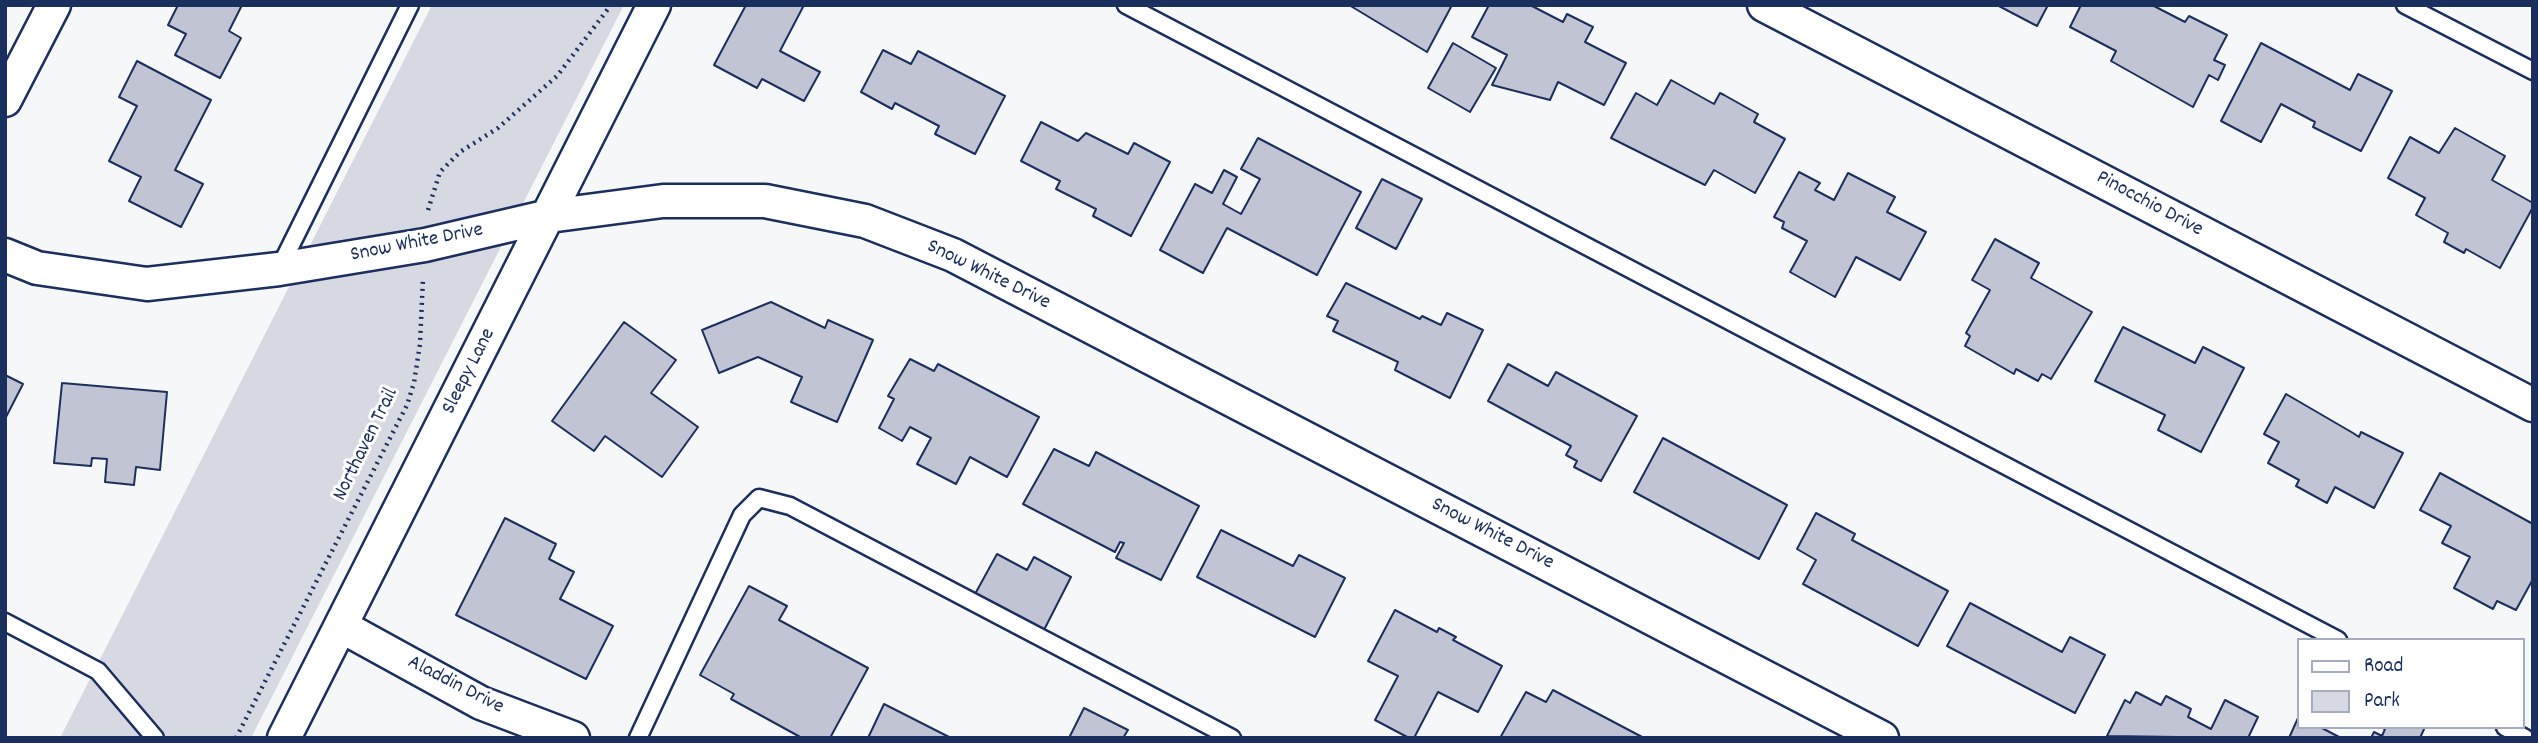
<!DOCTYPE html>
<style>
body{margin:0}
#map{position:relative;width:2538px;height:743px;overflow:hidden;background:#f6f7f9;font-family:Dekko,sans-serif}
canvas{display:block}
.frame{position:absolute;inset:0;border:7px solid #1b2f5e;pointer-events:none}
.legend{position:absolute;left:2297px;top:638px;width:228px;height:91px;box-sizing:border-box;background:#fff;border:2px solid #a4acbf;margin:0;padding:9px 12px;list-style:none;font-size:21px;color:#1b2f5e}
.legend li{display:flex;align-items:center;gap:14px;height:35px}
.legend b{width:35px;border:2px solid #a4acbf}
</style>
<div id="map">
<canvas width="2538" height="743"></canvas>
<div class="frame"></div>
<ul class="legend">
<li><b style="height:9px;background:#fff"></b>Road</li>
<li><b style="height:19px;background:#d6d9e2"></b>Park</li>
</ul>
</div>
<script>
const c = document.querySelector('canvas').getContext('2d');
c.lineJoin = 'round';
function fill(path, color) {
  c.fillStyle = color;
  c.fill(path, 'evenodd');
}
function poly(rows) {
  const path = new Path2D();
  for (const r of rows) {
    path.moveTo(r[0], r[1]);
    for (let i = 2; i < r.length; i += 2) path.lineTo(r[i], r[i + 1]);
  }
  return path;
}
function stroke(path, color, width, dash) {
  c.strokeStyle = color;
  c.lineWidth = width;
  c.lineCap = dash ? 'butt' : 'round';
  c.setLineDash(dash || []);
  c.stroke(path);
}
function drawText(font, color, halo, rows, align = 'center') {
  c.font = font + ' Dekko,sans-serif';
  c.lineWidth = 6;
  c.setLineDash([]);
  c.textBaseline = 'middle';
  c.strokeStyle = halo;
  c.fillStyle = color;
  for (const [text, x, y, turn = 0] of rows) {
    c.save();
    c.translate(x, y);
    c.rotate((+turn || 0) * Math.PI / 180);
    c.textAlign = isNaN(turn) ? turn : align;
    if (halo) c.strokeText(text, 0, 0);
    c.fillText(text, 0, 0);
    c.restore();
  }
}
const green = poly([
 [432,5,624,5,251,738,60,738]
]);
const building = poly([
 [178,5,242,5,229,31,241,38,220,78,175,55,186,34,168,25,178,5],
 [746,5,804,5,780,51,820,72,804,101,762,79,757,88,714,65,746,5],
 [1349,5,1452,5,1427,52,1349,5],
 [1489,5,1530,5,1563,22,1567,14,1593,27,1585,42,1626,63,1604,105,1558,82,1550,100,1492,85,1507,55,1472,37,1489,5],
 [1997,5,2048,5,2037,26,1997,5],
 [2081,5,2152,5,2185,22,2189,16,2227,35,2214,60,2225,65,2218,80,2209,75,2193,107,2111,61,2116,51,2070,27,2081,5],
 [1453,43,1496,68,1470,112,1428,88,1453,43],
 [2261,43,2350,90,2358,74,2392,91,2361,151,2313,127,2315,122,2281,104,2261,142,2221,121,2261,43],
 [883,50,911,64,918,51,1005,96,975,154,935,134,939,126,895,103,892,109,861,92,883,50],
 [137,61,211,100,175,170,203,184,181,227,129,201,141,177,109,161,137,106,119,97,137,61],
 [1671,80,1714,104,1720,93,1724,95,1758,114,1754,122,1785,139,1755,193,1714,170,1705,185,1611,138,1636,93,1657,105,1671,80],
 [1041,122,1078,141,1086,133,1128,154,1134,143,1170,162,1131,236,1093,216,1096,209,1056,189,1060,181,1021,161,1041,122],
 [2455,128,2505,156,2492,180,2533,203,2533,207,2500,268,2466,249,2464,253,2444,242,2448,233,2416,215,2425,198,2388,178,2410,137,2439,153,2455,128],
 [1258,138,1361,192,1317,275,1227,228,1203,273,1160,250,1195,184,1212,193,1224,170,1237,177,1223,204,1241,214,1260,179,1241,169,1258,138],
 [1799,172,1820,183,1815,190,1834,200,1848,173,1895,197,1887,212,1926,232,1900,280,1856,257,1835,297,1790,272,1807,241,1782,228,1784,222,1774,217,1799,172],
 [1382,179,1422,199,1396,249,1356,228,1382,179],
 [1995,239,2039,263,2031,278,2092,312,2051,379,2042,374,2038,381,2016,369,2014,374,1965,346,1970,336,1966,333,1990,290,1972,280,1995,239],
 [1346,283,1420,319,1422,316,1441,325,1447,313,1483,330,1450,398,1395,370,1398,362,1333,331,1338,321,1327,316,1346,283],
 [771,302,825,328,828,320,873,340,837,422,791,402,802,377,758,357,719,373,702,330,771,302],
 [624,322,676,360,651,393,698,427,662,477,605,436,594,451,552,421,624,322],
 [2123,327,2195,363,2203,347,2244,368,2201,452,2158,430,2165,415,2095,381,2123,327],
 [910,359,934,371,938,364,1039,417,1007,477,970,457,956,484,917,464,931,438,910,427,902,441,879,428,894,399,888,396,910,359],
 [1508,364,1548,386,1556,372,1637,416,1601,481,1574,467,1577,461,1566,455,1571,446,1488,401,1508,364],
 [5,375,23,384,5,419,5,375],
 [62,383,167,392,160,470,136,467,134,485,105,482,107,459,92,458,91,466,54,463,62,383],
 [2286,394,2353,433,2359,437,2361,432,2403,453,2374,508,2335,487,2327,503,2296,486,2299,480,2268,463,2279,442,2264,434,2286,394],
 [1663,438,1787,505,1759,559,1634,492,1663,438],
 [1054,449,1089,466,1096,452,1199,506,1161,580,1116,558,1124,543,1120,542,1115,552,1023,504,1054,449],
 [2440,473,2533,524,2533,579,2516,610,2497,601,2493,609,2454,588,2470,557,2442,543,2451,526,2420,510,2440,473],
 [1816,513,1855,534,1852,540,1948,591,1918,646,1803,584,1816,560,1797,549,1816,513],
 [505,518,556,544,549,559,574,572,560,599,613,626,586,679,456,615,505,518],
 [1221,530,1293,566,1299,555,1345,578,1315,637,1197,577,1221,530],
 [997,554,1027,570,1034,557,1071,577,1044,630,975,594,997,554],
 [749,586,787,606,779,620,868,668,830,738,802,738,731,699,734,694,700,675,749,586],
 [1970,603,2062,652,2070,637,2105,655,2075,713,1947,646,1970,603],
 [1395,610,1437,632,1439,628,1456,637,1453,640,1502,666,1478,712,1438,692,1414,738,1409,738,1375,720,1398,676,1368,661,1395,610],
 [1553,690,1644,738,1500,738,1526,692,1546,702,1553,690],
 [2136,692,2161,705,2166,696,2191,709,2188,717,2211,729,2225,700,2258,717,2248,738,2107,736,2125,700,2130,703,2136,692],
 [884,704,951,738,868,738,884,704],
 [1084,708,1128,730,1123,738,1069,738,1084,708],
 [2298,718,2298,727,2320,727,2341,738,2289,738,2298,718],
 [2381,727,2425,727,2420,738,2371,738,2374,732,2382,736,2385,729,2381,727]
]);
const path = poly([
 [428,210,440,172,460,152,498,128,557,76,611,5],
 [236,738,407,405,414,383,420,344,423,278]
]);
const service = poly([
 [1126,5,2338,640],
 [2405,5,2533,71],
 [279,269,410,5],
 [5,622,98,671,155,738],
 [2505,727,2525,738],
 [638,738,742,515,759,498,790,506,1232,738]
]);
const minor = poly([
 [1764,5,2533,405],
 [5,100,54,5],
 [5,255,37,268,147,284,279,269,425,245,549,216,663,201,765,201,865,221,953,255,1882,738],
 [341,626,481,703,573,738],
 [284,738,654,5]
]);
const streetNames = [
 ["Pinocchio Drive",2149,205,28],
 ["Snow White Drive",417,244,-11],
 ["Snow White Drive",988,276,26],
 ["Sleepy Lane",470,372,-63],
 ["Northaven Trail",367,445,-64],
 ["Snow White Drive",1492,535,27],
 ["Aladdin Drive",455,686,27]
];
fill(green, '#d6d9e2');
fill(building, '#c0c4d3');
stroke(building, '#1b2f5e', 2);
stroke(service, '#1b2f5e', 21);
stroke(minor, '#1b2f5e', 37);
stroke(path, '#1b2f5e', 4.5, [2, 5]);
stroke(service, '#fff', 16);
stroke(minor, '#fff', 32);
drawText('21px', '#1b2f5e', '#fff', streetNames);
</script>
